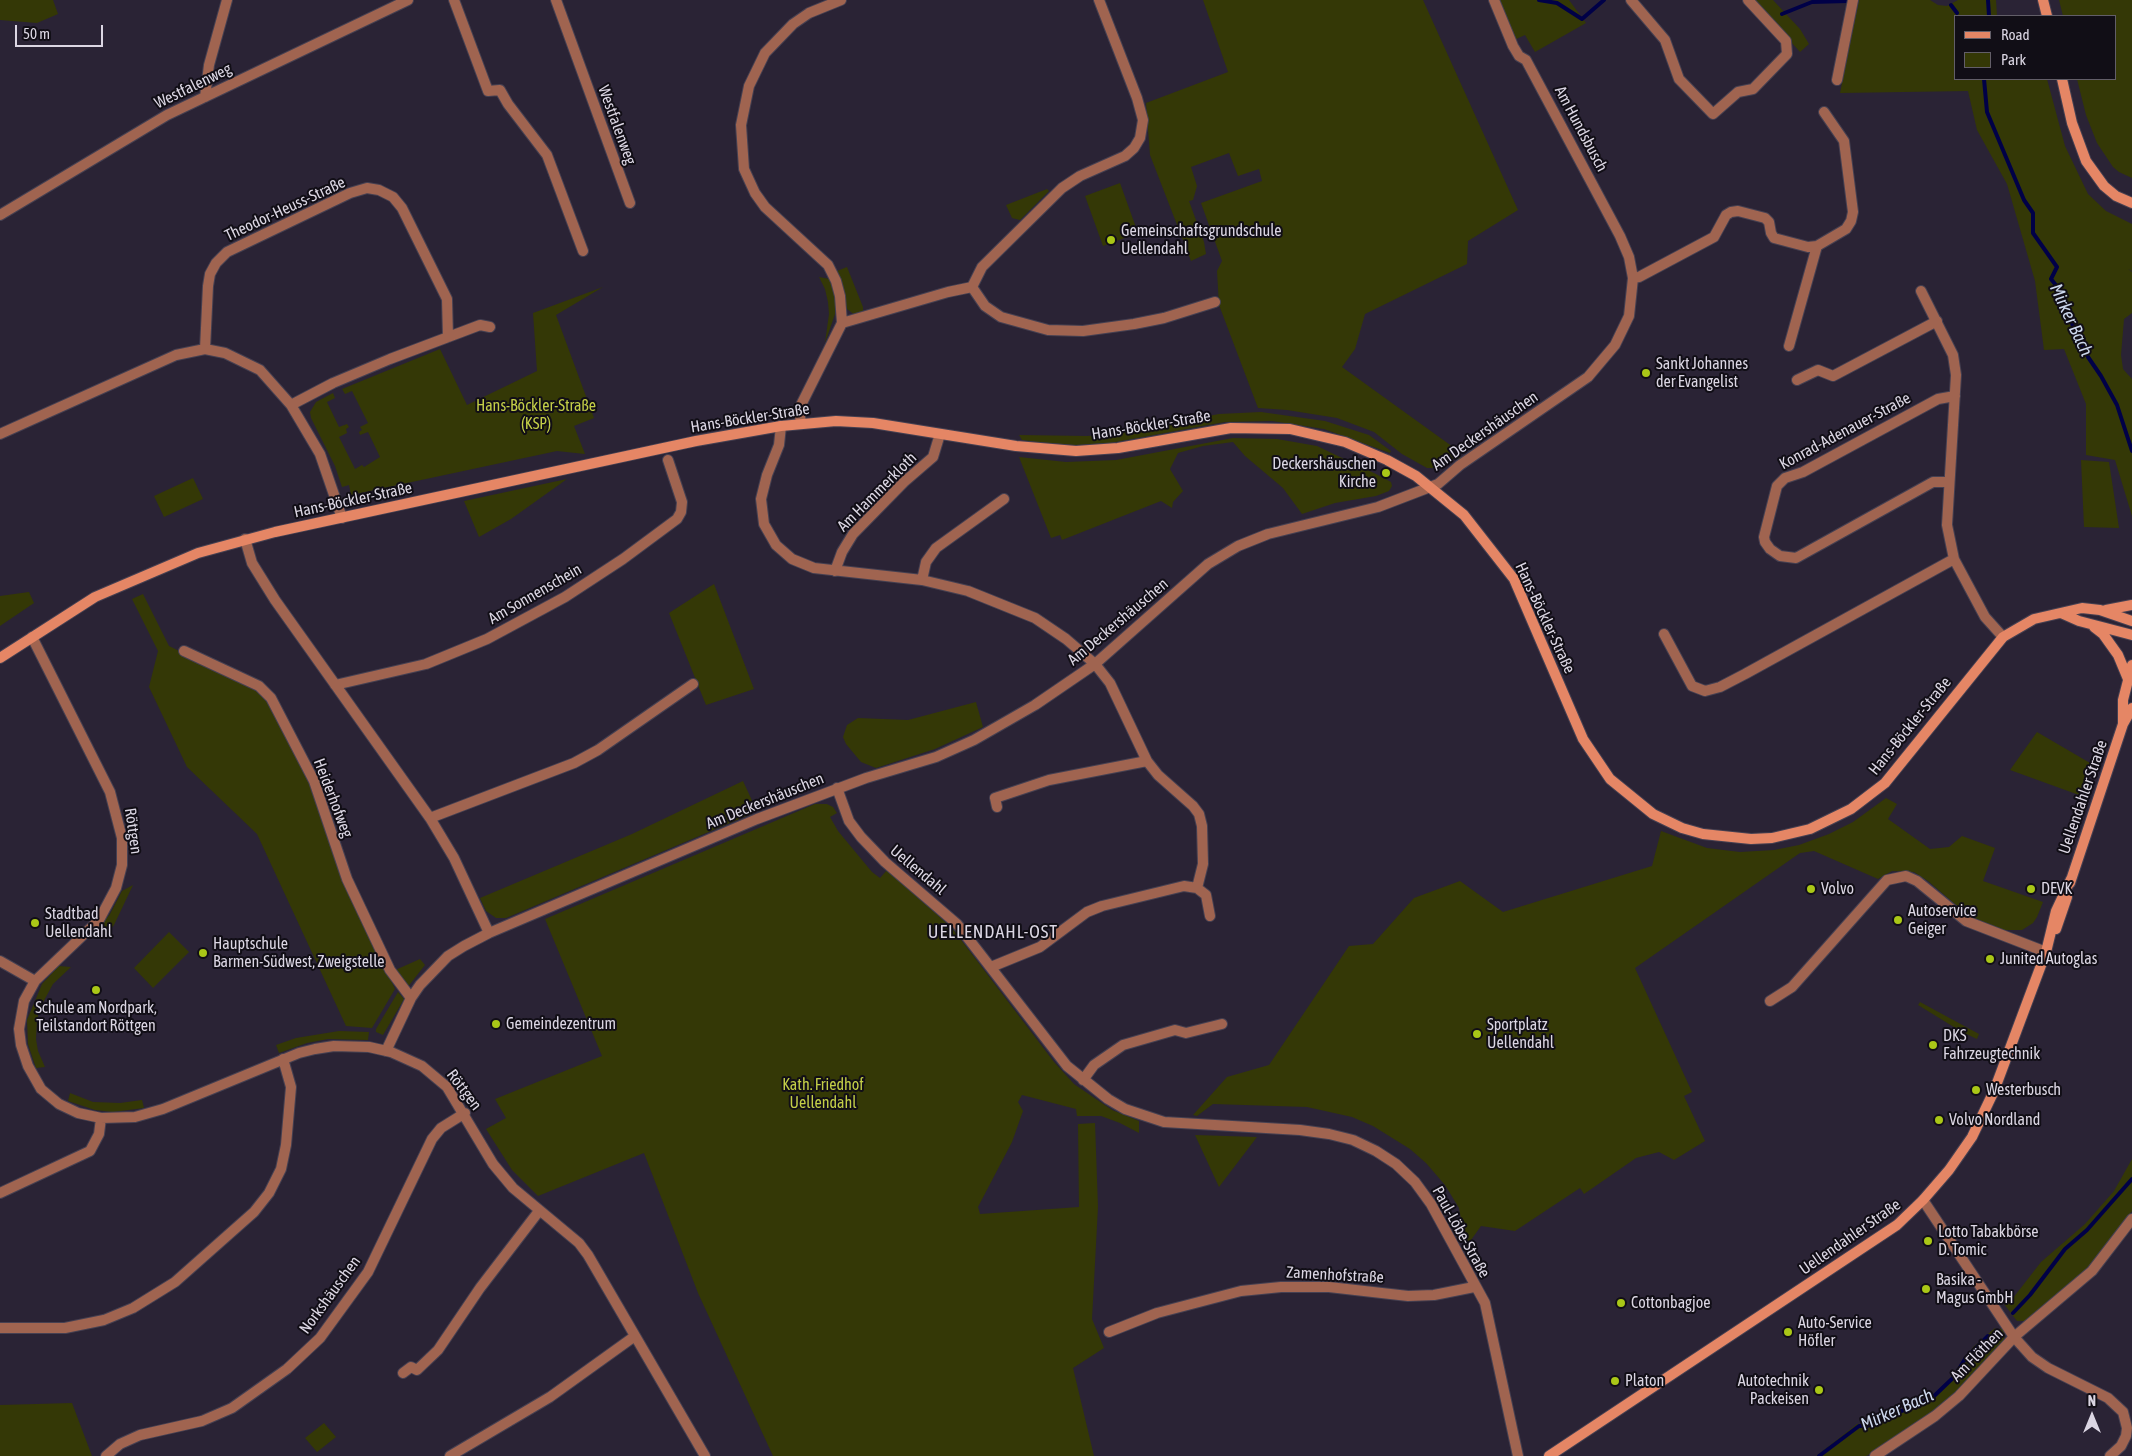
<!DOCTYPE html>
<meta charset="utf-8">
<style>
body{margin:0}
#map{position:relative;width:2132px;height:1456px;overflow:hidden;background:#2a2335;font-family:"Asap Condensed",sans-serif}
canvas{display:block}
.legend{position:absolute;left:1954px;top:15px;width:162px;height:65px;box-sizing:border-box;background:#110e16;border:1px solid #625e68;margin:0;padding:6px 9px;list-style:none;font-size:15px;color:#dbd6e3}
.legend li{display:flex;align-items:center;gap:10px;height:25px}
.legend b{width:25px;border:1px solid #625e68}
.north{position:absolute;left:2067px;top:1391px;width:50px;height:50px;-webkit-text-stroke:4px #110e16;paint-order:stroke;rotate:0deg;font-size:14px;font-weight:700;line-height:20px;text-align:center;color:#dbd6e3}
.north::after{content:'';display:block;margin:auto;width:18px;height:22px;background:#dbd6e3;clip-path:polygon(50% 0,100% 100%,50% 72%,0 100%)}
.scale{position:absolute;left:15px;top:25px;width:88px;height:22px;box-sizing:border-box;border:2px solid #dbd6e3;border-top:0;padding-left:6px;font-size:15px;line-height:18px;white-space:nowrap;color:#dbd6e3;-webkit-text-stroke:4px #110e16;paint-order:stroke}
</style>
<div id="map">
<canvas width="2132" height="1456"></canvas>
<ul class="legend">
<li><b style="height:6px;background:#e58665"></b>Road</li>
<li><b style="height:14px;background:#343806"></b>Park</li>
</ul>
<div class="north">N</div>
<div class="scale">50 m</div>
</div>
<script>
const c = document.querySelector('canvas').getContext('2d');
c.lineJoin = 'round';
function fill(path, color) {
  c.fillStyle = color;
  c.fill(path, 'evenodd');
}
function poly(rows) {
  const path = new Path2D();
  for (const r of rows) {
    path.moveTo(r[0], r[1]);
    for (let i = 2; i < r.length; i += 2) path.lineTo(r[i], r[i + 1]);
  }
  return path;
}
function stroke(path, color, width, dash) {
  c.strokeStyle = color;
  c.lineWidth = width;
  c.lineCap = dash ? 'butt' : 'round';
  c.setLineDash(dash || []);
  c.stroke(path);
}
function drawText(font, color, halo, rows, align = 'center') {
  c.font = font + ' "Asap Condensed",sans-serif';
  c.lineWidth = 4;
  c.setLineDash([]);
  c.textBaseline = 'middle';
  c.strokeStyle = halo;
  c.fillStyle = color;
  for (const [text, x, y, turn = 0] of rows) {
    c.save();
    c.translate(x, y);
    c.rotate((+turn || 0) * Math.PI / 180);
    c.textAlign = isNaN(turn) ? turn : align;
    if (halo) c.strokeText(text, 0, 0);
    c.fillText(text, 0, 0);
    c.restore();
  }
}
const green = poly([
 [0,0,53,0,58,14,37,23,0,20],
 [1203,0,1423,0,1518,210,1468,241,1467,264,1365,314,1355,349,1342,367,1453,447,1461,458,1458,460,1456,457,1440,468,1427,468,1402,454,1374,432,1337,418,1287,410,1258,408,1219,305,1217,271,1222,261,1201,203,1262,181,1259,169,1238,176,1229,153,1191,167,1197,186,1193,200,1189,201,1204,242,1206,254,1191,261,1150,155,1146,103,1228,72],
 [1499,0,1569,0,1586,23,1535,52,1525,35,1514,40],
 [1753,0,1773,0,1800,29,1809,44,1800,52],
 [1859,0,1930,0,1938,5,1947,6,1958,0,1996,0,1997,16,1956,16,1956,79,2047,79,2065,146,2088,194,2106,211,2132,224,2132,271,2128,269,2132,272,2132,313,2124,319,2121,355,2123,369,2132,379,2132,516,2115,460,2086,455,2086,404,2064,349,2044,350,2035,281,2007,184,1977,130,1968,91,1840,93],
 [2059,0,2132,0,2132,178,2119,172,2113,167,2097,143,2086,115,2077,79,2116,79,2116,16,2063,16],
 [1120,183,1138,233,1103,246,1085,196],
 [1047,189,1049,191,1020,220,1012,218,1006,205],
 [847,267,863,307,863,312,856,316,847,309,837,271],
 [819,277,830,279,836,300,835,314,825,343,829,314,828,302,825,289],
 [603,287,556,315,594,418,574,426,585,454,557,451,351,495,349,485,342,487,335,466,311,418,310,412,316,402,333,393,335,398,327,402,339,427,347,424,349,427,346,429,347,433,339,437,355,469,362,465,364,467,380,457,368,432,360,435,359,432,362,430,360,427,368,423,352,391,345,394,342,389,440,349,467,405,537,371,533,313],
 [1261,412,1325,421,1369,435,1391,451,1390,453,1324,429,1272,421,1225,422,1110,443,1075,445,1038,442,1022,440,1019,435,1087,436,1114,434,1219,414],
 [1233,438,1277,439,1317,446,1376,474,1391,482,1392,486,1389,491,1376,496,1335,503,1302,514,1283,488,1245,456,1233,442,1203,446,1178,453,1170,469,1183,491,1173,502,1172,508,1161,501,1062,540,1060,535,1051,538,1019,457,1066,462,1116,460],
 [2081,460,2109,462,2119,528,2084,527],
 [193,478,203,499,164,517,154,496],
 [567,479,511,519,479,537,464,501],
 [714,584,754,689,706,705,669,613],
 [29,592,34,603,0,626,0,596],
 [143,594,169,646,264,692,307,773,343,875,395,989,372,1028,346,1026,257,834,187,767,149,687,158,651,132,599],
 [976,702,983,727,935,749,876,768,861,762,846,744,843,737,847,725,858,718,908,720],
 [2037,732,2090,763,2079,795,2010,770],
 [743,781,755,807,751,814,506,918,496,918,486,911,480,898,632,834],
 [1886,798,1897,804,1888,819,1930,849,1949,847,1962,836,1995,848,1983,881,2043,902,2037,917,2033,923,2022,930,2004,930,1969,916,1928,881,1914,872,1892,871,1878,879,1814,851,1800,853,1635,968,1692,1092,1684,1096,1705,1141,1674,1160,1659,1152,1636,1158,1584,1194,1580,1188,1515,1231,1481,1226,1466,1247,1459,1208,1445,1185,1426,1163,1410,1149,1373,1126,1352,1117,1307,1107,1213,1104,1197,1116,1193,1115,1227,1077,1269,1065,1349,946,1373,944,1414,898,1460,881,1503,912,1652,866,1661,831,1707,848,1740,852,1774,850,1799,845,1829,834,1853,822],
 [815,804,827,804,833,807,837,813,830,817,838,831,872,872,880,878,887,870,952,928,1054,1062,1074,1084,1112,1110,1139,1121,1139,1133,1120,1123,1101,1116,1077,1116,1076,1109,1022,1095,1018,1102,1023,1111,1012,1142,978,1207,980,1214,1079,1207,1078,1124,1095,1123,1098,1207,1092,1319,1104,1348,1073,1368,1094,1456,773,1456,698,1293,644,1153,538,1196,512,1170,486,1129,506,1118,495,1099,602,1056,545,919],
 [133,885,114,925,105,936,93,935,110,914,122,891],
 [169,932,189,952,153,988,134,968],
 [420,959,425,965,407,988,393,971],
 [59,966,71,967,53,984,41,1006,37,1019,36,1039,38,1051,45,1067,36,1068,28,1044,27,1020,42,984],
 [398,992,404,999,383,1035,376,1032,376,1029],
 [1920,1002,1979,1034,1977,1039,1962,1032,1918,1005],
 [339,1031,369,1032,368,1040,328,1039,307,1043,279,1053,276,1045,296,1038],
 [70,1093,93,1102,120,1103,142,1100,144,1108,113,1112,95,1110,68,1101],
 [1195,1135,1257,1137,1219,1187],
 [2132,1159,2132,1211,2114,1237,2088,1269,2025,1321,2017,1321,2004,1304,2013,1298,2041,1262,2085,1224,2114,1191],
 [2003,1327,2005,1336,2002,1343,1948,1401,1874,1452,1866,1456,1816,1456,1857,1424,1866,1424,1932,1397,1954,1374,1973,1347,1995,1328,1997,1331],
 [72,1403,92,1456,0,1456,0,1405],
 [324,1423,336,1437,317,1452,305,1438]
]);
const stream = poly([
 [1539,0,1557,3,1582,19,1604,0],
 [1988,0,1989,16],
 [1951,5,1957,13],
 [1782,14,1812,2,1847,1],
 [1984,79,1987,112,2024,200,2033,213,2033,233,2057,267,2051,279,2059,289,2073,326,2088,357,2101,376,2117,405,2132,451],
 [2013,1313,2030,1295,2065,1249,2087,1230,2132,1179],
 [1819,1456,1859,1426,1867,1426,1932,1398,1955,1376,1965,1359,1988,1336]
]);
const street = poly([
 [454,0,488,91,500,90,508,104,547,155,583,251],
 [556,0,630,203],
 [1631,0,1665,40,1679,79,1713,114,1738,92,1753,89,1787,54,1786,41,1748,0],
 [1837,80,1853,0],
 [205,97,209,65,227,0],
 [0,215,167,115,408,0],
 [1633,278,1639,277,1714,237,1726,215,1731,212,1738,211,1765,218,1769,222,1771,233,1774,238,1808,247,1817,246,1846,229,1851,221,1853,212,1844,141,1824,112],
 [972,287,985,306,1001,317,1048,330,1083,331,1134,324,1164,318,1215,302],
 [1921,291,1953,355,1956,375,1947,525,1954,559,1985,617,2003,637],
 [842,323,948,292,972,287,982,267,1062,188,1080,176,1125,156,1134,148,1140,138,1143,120,1137,98,1099,0],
 [1789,346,1817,246],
 [205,349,208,286,210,274,216,263,227,252,350,193,367,188,379,190,393,197,402,208,447,299,448,337],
 [1797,380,1818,370,1833,376,1937,321],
 [291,405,333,383,390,359,480,325,490,327],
 [801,423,799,409,842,323,840,296,836,281,828,265,765,207,755,193,744,169,741,125,749,86,765,53,793,24,809,13,841,0],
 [781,426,779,445,767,475,761,499,764,524,776,545,792,559,814,568,922,580,968,591,1035,618,1066,639,1095,664,1110,683,1147,761,1158,775,1193,806,1199,814,1202,826,1203,864,1197,888],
 [0,434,176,355,205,349,225,353,260,370,291,405,320,454,342,518],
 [1949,482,1933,482,1796,558,1780,556,1770,549,1765,542,1764,537,1777,486,1785,478,1803,472,1938,399,1955,396],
 [245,539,252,563,275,600,430,818,454,858,489,933],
 [835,571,842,552,853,534,904,482,933,457,940,434],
 [922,580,926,562,936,548,1004,499],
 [1664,634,1692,686,1705,691,1720,687,1745,674,1954,559],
 [32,637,110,792,122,838,122,865,116,888,99,920,35,981,24,1001,19,1029,21,1045,28,1066,41,1089,59,1104,78,1113,101,1118,135,1117,163,1109,299,1053,315,1049,334,1046,369,1047,391,1052,422,1066,447,1087,493,1164,513,1188,579,1243,588,1255,705,1456],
 [184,651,259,686,271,698,314,781,347,879,390,970,411,998],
 [335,685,426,664,487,639,565,597,623,559,677,519,681,512,682,502,668,460],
 [837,788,849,821,861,837,885,862,957,924,1067,1066,1108,1099,1125,1109,1164,1122,1300,1130,1329,1134,1353,1140,1376,1151,1396,1164,1415,1182,1431,1204,1485,1303,1518,1456],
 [997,807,995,798,1049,780,1147,761],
 [430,818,574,763,598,750,693,684],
 [0,961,35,981],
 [991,967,1040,947,1087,912,1102,906,1184,886,1197,888,1206,895,1210,916],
 [1770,1001,1792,987,1887,880,1906,876,1917,881,1966,921,2046,952],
 [386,1051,411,998,420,985,448,956,464,946,489,933,757,819,866,778,936,757,974,740,1035,705,1095,664,1208,564,1238,546,1268,534,1378,507,1438,484,1460,465,1588,377,1615,345,1629,316,1633,278,1629,257,1620,236,1526,60,1519,56,1513,46,1494,0],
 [1083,1080,1094,1065,1123,1045,1175,1030,1186,1033,1222,1024],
 [0,1193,90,1151,99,1134,101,1118],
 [1923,1200,2014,1337,2032,1357,2048,1368,2108,1398,2123,1412,2127,1428,2126,1436,2121,1446,2110,1456],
 [0,1328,65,1328,104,1320,133,1308,175,1282,254,1212,269,1193,281,1169,286,1145,291,1087,283,1059],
 [1109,1332,1157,1313,1241,1291,1281,1287,1329,1287,1408,1296,1434,1295,1474,1287],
 [403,1373,411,1367,417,1370,438,1350,480,1288,539,1211],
 [106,1456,120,1444,140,1435,202,1421,232,1408,287,1369,320,1338,368,1272,432,1139,441,1128,465,1113],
 [450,1456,550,1397,635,1336],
 [1875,1456,1935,1416,1959,1396,2014,1337,2092,1271,2132,1219]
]);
const secondary = poly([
 [2043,0,2047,16],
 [2062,79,2072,123,2086,161,2104,186,2116,196,2132,203],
 [2106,610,2132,605],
 [2061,613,2079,621,2132,635],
 [2094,627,2103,634,2118,655,2128,679],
 [0,658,95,597,198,553,275,532,696,441,781,426,836,421,873,423,1016,446,1076,451,1118,448,1231,428,1290,429,1345,442,1387,460,1416,476,1464,515,1514,579,1583,739,1610,779,1653,814,1682,828,1703,834,1751,839,1772,838,1810,829,1851,809,1885,783,2003,637,2034,619,2082,608,2100,610,2132,621],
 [2123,723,2123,700,2132,665],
 [2070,883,2123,724,2132,708],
 [2056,929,2067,897],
 [1549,1456,1897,1225,1923,1200,1949,1170,1972,1137,1994,1091,2046,952,2056,911,2071,879]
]);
const markers = [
 [1111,240,5,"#aac717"],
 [1646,373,5,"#aac717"],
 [1386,473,5,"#aac717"],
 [1811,889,5,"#aac717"],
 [2031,889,5,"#aac717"],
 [1898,920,5,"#aac717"],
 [35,923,5,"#aac717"],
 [203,953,5,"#aac717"],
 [1990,959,5,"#aac717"],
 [96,990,5,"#aac717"],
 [496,1024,5,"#aac717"],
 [1477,1034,5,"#aac717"],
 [1933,1045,5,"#aac717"],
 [1976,1090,5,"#aac717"],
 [1939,1120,5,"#aac717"],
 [1928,1241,5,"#aac717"],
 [1926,1289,5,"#aac717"],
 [1621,1303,5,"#aac717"],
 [1788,1332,5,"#aac717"],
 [1615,1381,5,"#aac717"],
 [1819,1390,5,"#aac717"]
];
const streetNames = [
 ["Westfalenweg",193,86,-26],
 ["Westfalenweg",617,125,70],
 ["Am Hundsbusch",1581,129,62],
 ["Theodor-Heuss-Straße",285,209,-25],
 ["Hans-Böckler-Straße",750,418,-9],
 ["Hans-Böckler-Straße",1151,425,-9],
 ["Am Deckershäuschen",1485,431,-35],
 ["Konrad-Adenauer-Straße",1845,431,-28],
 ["Am Hammerkloth",877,492,-45],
 ["Hans-Böckler-Straße",353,500,-12],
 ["Am Sonnenschein",535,594,-30],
 ["Hans-Böckler-Straße",1545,618,65],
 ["Am Deckershäuschen",1118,622,-40],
 ["Hans-Böckler-Straße",1910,726,-51],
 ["Uellendahler Straße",2083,797,-71],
 ["Heiderhofweg",333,798,69],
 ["Am Deckershäuschen",765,801,-22],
 ["Röttgen",133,831,82],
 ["Uellendahl",918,870,40],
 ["Röttgen",464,1090,53],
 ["Paul-Löbe-Straße",1461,1232,61],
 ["Uellendahler Straße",1850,1237,-35],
 ["Zamenhofstraße",1335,1275,3],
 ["Norkshäuschen",330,1295,-54],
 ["Am Flöthen",1977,1355,-46]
];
const poiNames = [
 ["Gemeinschaftsgrundschule",1121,231],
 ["Uellendahl",1121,249],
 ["Sankt Johannes",1656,364],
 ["der Evangelist",1656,382],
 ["Deckershäuschen",1376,464,"right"],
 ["Kirche",1376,482,"right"],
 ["Volvo",1821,889],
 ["DEVK",2041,889],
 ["Autoservice",1908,911],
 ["Geiger",1908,929],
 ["Stadtbad",45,914],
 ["Uellendahl",45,932],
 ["Hauptschule",213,944],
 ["Barmen-Südwest, Zweigstelle",213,962],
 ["Junited Autoglas",2000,959],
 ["Schule am Nordpark,",96,1008,"center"],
 ["Teilstandort Röttgen",96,1026,"center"],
 ["Gemeindezentrum",506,1024],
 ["Sportplatz",1487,1025],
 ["Uellendahl",1487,1043],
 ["DKS",1943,1036],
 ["Fahrzeugtechnik",1943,1054],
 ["Westerbusch",1986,1090],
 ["Volvo Nordland",1949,1120],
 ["Lotto Tabakbörse",1938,1232],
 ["D. Tomic",1938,1250],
 ["Basika -",1936,1280],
 ["Magus GmbH",1936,1298],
 ["Cottonbagjoe",1631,1303],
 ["Auto-Service",1798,1323],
 ["Höfler",1798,1341],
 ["Platon",1625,1381],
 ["Autotechnik",1809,1381,"right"],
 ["Packeisen",1809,1399,"right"]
];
const parkNames = [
 ["Hans-Böckler-Straße",536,406],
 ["(KSP)",536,424],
 ["Kath. Friedhof",823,1085],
 ["Uellendahl",823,1103]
];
const waterNames = [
 ["Mirker Bach",2071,320,65],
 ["Mirker Bach",1897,1410,-24]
];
const neighbourhoodNames = [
 ["UELLENDAHL-OST",993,932]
];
fill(green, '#343806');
stroke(stream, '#000047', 4);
stroke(street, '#464051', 12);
stroke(secondary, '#464051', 12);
stroke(street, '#a06450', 10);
stroke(secondary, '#e58665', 10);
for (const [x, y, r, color] of markers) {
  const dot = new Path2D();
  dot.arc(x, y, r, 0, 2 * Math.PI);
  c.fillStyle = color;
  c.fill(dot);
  stroke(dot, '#110e16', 2);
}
drawText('16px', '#dbd6e3', '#110e16', streetNames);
drawText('16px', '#dbd6e3', '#110e16', poiNames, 'left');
drawText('16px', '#c3ce47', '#110e16', parkNames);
drawText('italic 18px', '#cdd8ed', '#110e16', waterNames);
c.letterSpacing = '1px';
drawText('18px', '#dbd6e3', '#110e16', neighbourhoodNames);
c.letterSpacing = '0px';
</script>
